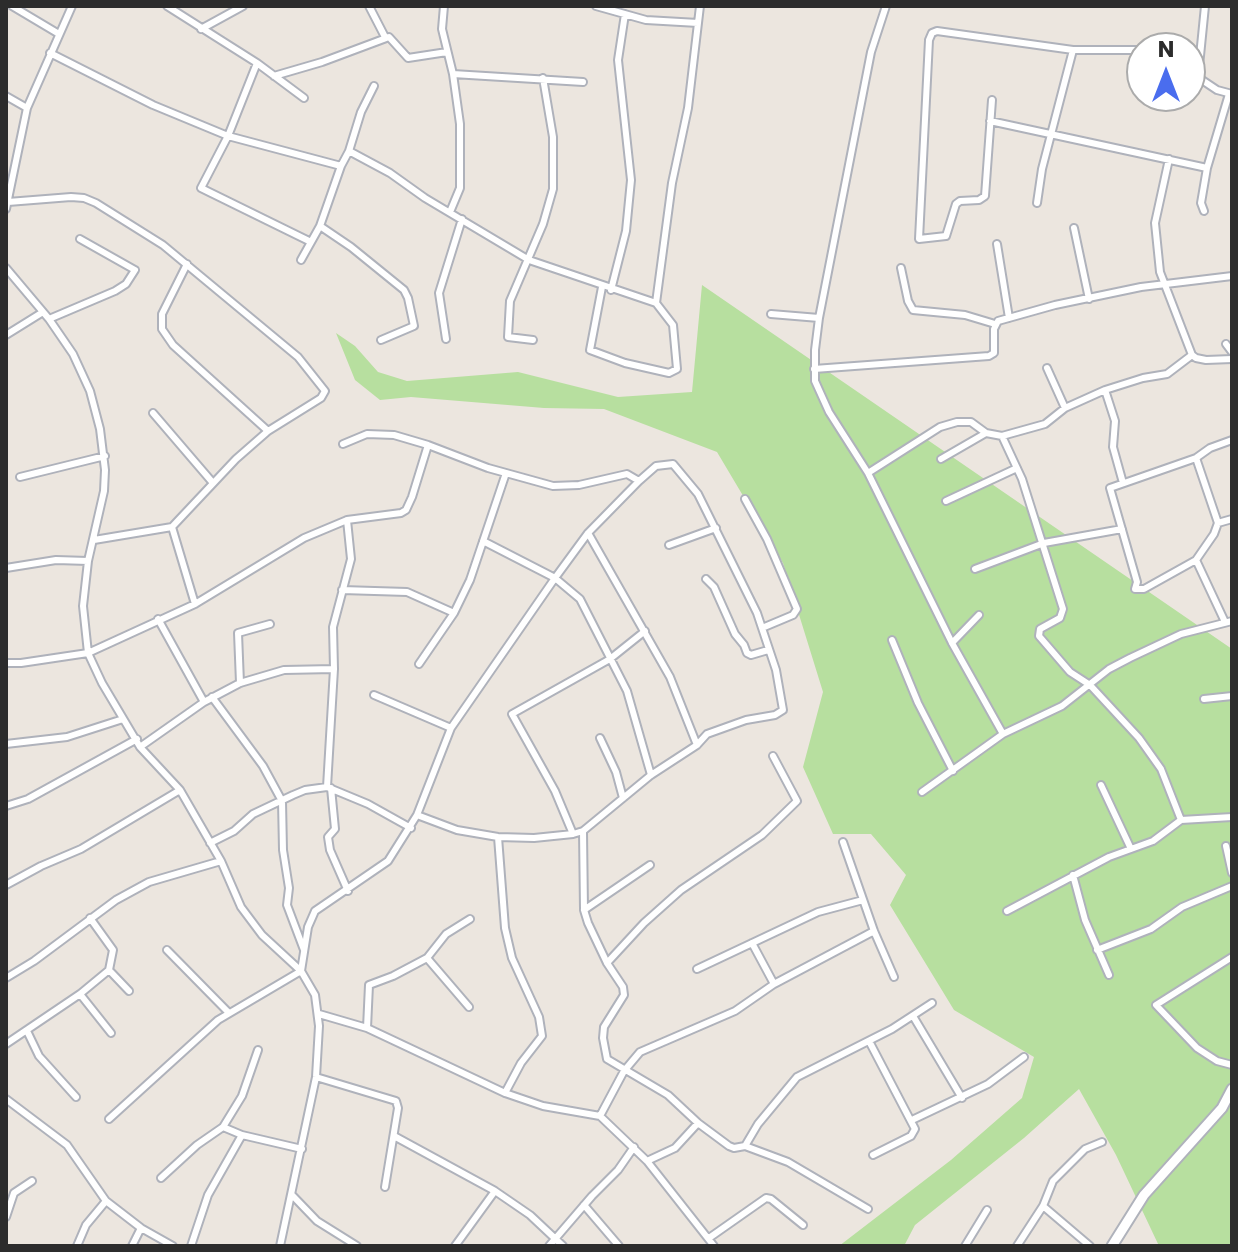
<!DOCTYPE html>
<style>
body{margin:0}
#map{position:relative;width:1238px;height:1252px;overflow:hidden;background:#ece6df;font-family:Poppins,sans-serif}
canvas{display:block}
.frame{position:absolute;inset:0;border:8px solid #2c2c2c;pointer-events:none}
.north{position:absolute;left:1126px;top:32px;width:80px;height:80px;box-sizing:border-box;background:#fff;border:2px solid #ababab;border-radius:50%;rotate:0deg;font-size:22px;font-weight:700;line-height:32px;text-align:center;color:#2c2c2c}
.north::after{content:'';display:block;margin:auto;width:28px;height:36px;background:#4a6dee;clip-path:polygon(50% 0,100% 100%,50% 72%,0 100%)}
</style>
<div id="map">
<canvas width="1238" height="1252"></canvas>
<div class="frame"></div>
<div class="north">N</div>
</div>
<script>
const c = document.querySelector('canvas').getContext('2d');
c.lineJoin = 'round';
function fill(path, color) {
  c.fillStyle = color;
  c.fill(path, 'evenodd');
}
function poly(rows) {
  const path = new Path2D();
  for (const r of rows) {
    path.moveTo(r[0], r[1]);
    for (let i = 2; i < r.length; i += 2) path.lineTo(r[i], r[i + 1]);
  }
  return path;
}
function stroke(path, color, width, dash) {
  c.strokeStyle = color;
  c.lineWidth = width;
  c.lineCap = dash ? 'butt' : 'round';
  c.setLineDash(dash || []);
  c.stroke(path);
}
const green = poly([
 [702,285,1232,649,1232,1246,1159,1246,1116,1155,1079,1089,1024,1138,915,1225,904,1246,839,1246,951,1160,1022,1098,1034,1057,954,1010,890,905,906,875,871,834,833,834,803,767,823,692,783,563,717,452,604,409,544,408,411,397,380,400,355,380,336,333,355,346,378,372,407,381,518,372,618,397,692,392]
]);
const street = poly([
 [12,6,59,34],
 [167,6,257,63,304,98],
 [369,6,385,37],
 [444,6,442,29,453,74,460,124,460,188,450,212],
 [596,6,646,20,698,23],
 [886,6,871,52,819,318,815,350,815,381,829,412,868,473,952,643,1003,734],
 [201,29,243,6],
 [50,53,153,105,228,136,341,166,349,151,390,173,425,198,529,260,656,303,673,325,677,369,669,373,625,363,590,350,602,287],
 [257,63,228,136,201,188,311,242],
 [1190,72,1217,90,1232,94],
 [453,74,583,82],
 [274,76,322,62,389,37,408,58,447,52],
 [1198,76,1205,6],
 [6,96,27,108],
 [992,100,985,196,979,200,960,201,956,204,946,236,919,239,929,40,932,33,937,31,1073,50,1142,50],
 [990,121,1207,168],
 [349,151,361,112,374,86],
 [1169,159,1155,223,1160,272,1192,355,1196,358,1206,360,1232,359],
 [8,202,71,197,84,198,96,203,163,245,298,357,325,391,321,398,268,431,236,459,172,527,94,540],
 [1037,203,1042,169,1073,50],
 [6,209,27,108,72,6],
 [1204,211,1201,203,1207,168,1229,94],
 [320,226,351,247,404,290,408,298,414,326,381,340],
 [1074,228,1089,299],
 [997,244,1009,318],
 [301,260,320,226,341,166],
 [187,264,162,314,162,329,173,345,268,431],
 [6,268,49,319,73,354,90,391,100,429,105,470,104,491,88,561,83,606,88,653,102,683,140,747,180,790,221,861,241,907,262,935,301,971,315,995,319,1026,316,1077,280,1246],
 [901,268,908,301,913,310,965,315,995,324],
 [611,290,626,231,631,180,618,60,625,14],
 [656,303,672,183,688,108,700,6],
 [771,314,819,318],
 [49,319,115,291,126,284,135,270,80,239],
 [6,335,43,312],
 [446,339,439,293,462,219],
 [533,340,508,337,510,301,543,224,553,189,553,137,543,78],
 [1226,344,1232,352],
 [1047,368,1065,408],
 [814,369,989,356,994,353,994,329,998,321,1055,305,1141,287,1232,276],
 [1105,390,1115,421,1113,447,1123,483],
 [153,413,213,483],
 [1002,436,1045,424,1065,408,1105,390,1143,378,1167,374,1192,355],
 [343,444,367,434,394,435,428,445,488,468,553,486,579,485,627,474,639,481],
 [1196,458,1218,523,1214,534,1196,560,1144,589,1135,589,1137,582,1110,488,1196,458,1210,448,1232,440],
 [941,459,986,433],
 [868,473,940,427,957,422,971,422,986,433,1002,436,1022,479,1063,609,1060,618,1040,629,1039,636,1070,672,1090,685,1139,738,1161,769,1181,820,1153,841,1109,857,1007,911],
 [20,477,105,456],
 [745,499,767,539,797,609,793,615,762,628],
 [946,501,1017,468],
 [1218,523,1232,519],
 [172,527,195,604],
 [588,533,670,677,697,745],
 [483,541,555,578,580,599,627,691,651,775],
 [669,545,716,528],
 [1196,560,1225,622],
 [6,568,56,560,88,561],
 [975,569,1044,543,1122,529],
 [706,579,714,587,735,634,744,645,747,653,751,655,768,650],
 [342,590,407,592,454,613],
 [158,619,204,702],
 [892,640,918,703,953,771],
 [952,643,979,615],
 [6,663,21,663,88,653,195,604,304,538,347,520,401,513,406,510,412,497,428,445],
 [419,664,454,613,470,580,506,473],
 [240,683,238,633,270,624],
 [374,695,451,728],
 [212,697,263,766,282,801,283,850,289,888,287,905,304,950],
 [1204,699,1232,696],
 [600,738,616,772,623,798],
 [6,744,67,737,123,719],
 [140,747,204,702,240,683,284,670,334,669],
 [1101,785,1131,849],
 [327,787,334,669,333,627,351,559,347,520],
 [331,788,335,829,328,837,330,850,348,891],
 [922,792,1003,734,1062,706,1109,669,1130,658,1181,634,1232,621],
 [6,806,28,799,137,739],
 [1181,820,1232,817],
 [583,831,584,910,588,923,607,963,623,987,624,995,604,1027,603,1038,607,1059,668,1095,698,1123,729,1146,734,1148,745,1146,788,1162,868,1209],
 [573,834,555,791,512,714,610,659,645,631],
 [498,837,505,928,512,958,539,1017,542,1036,521,1063,505,1093],
 [843,842,874,931,894,977],
 [210,843,234,831,253,814,293,795,305,790,327,787,368,804,411,828],
 [1226,846,1232,873],
 [1073,875,1085,920,1109,975],
 [6,885,41,866,81,849,180,790],
 [584,910,650,865],
 [752,943,774,984],
 [167,950,228,1012],
 [1097,950,1151,929,1182,907,1232,886],
 [1232,957,1156,1005,1197,1048,1217,1061,1232,1065],
 [427,958,469,1007],
 [607,963,644,923,681,890,762,835,797,801,773,756],
 [697,969,818,912,863,900],
 [109,970,129,991],
 [6,978,34,961,116,900,149,882,221,861],
 [80,994,111,1033],
 [319,1014,367,1028,505,1093,543,1106,600,1116,647,1161,714,1246],
 [913,1016,962,1098],
 [367,1028,369,985,393,976,427,958,446,934,470,919],
 [27,1031,39,1056,76,1097],
 [869,1041,915,1129,911,1136,873,1155],
 [6,1044,80,994,109,970,113,950,90,918],
 [316,1077,396,1101,398,1108,385,1187],
 [6,1099,67,1145,106,1201,141,1228,173,1246],
 [600,1116,624,1071,640,1052,735,1011,774,984,874,931],
 [109,1119,218,1020,301,971,308,927,315,911,388,861,417,815,451,728,555,578,588,533,639,481,656,466,673,464,698,494,757,613,776,670,783,710,775,715,746,720,707,734,697,745,651,775,583,831,573,834,534,838,498,837,457,830,417,815],
 [912,1120,988,1084,1024,1057],
 [223,1127,242,1135,302,1149],
 [394,1136,495,1191,530,1215,563,1246],
 [745,1146,758,1124,797,1077,892,1029,932,1003],
 [647,1161,675,1148,698,1123],
 [161,1178,197,1145,223,1127,242,1096,258,1050],
 [292,1195,317,1221,357,1246],
 [584,1205,619,1246],
 [1043,1206,1090,1246],
 [6,1217,14,1193,32,1181],
 [709,1238,766,1198,771,1199,803,1225],
 [77,1246,86,1225,106,1201],
 [132,1246,141,1228],
 [191,1246,208,1195,242,1135],
 [455,1246,495,1191],
 [549,1246,592,1196,618,1170,634,1147],
 [965,1246,987,1210],
 [1017,1246,1043,1206,1053,1181,1085,1149,1102,1142]
]);
const secondary = poly([
 [1112,1246,1144,1195,1222,1108,1232,1089]
]);
fill(green, '#b7df9f');
stroke(street, '#afb2bb', 10);
stroke(secondary, '#afb2bb', 13);
stroke(street, '#fff', 6);
stroke(secondary, '#fff', 9);
</script>
